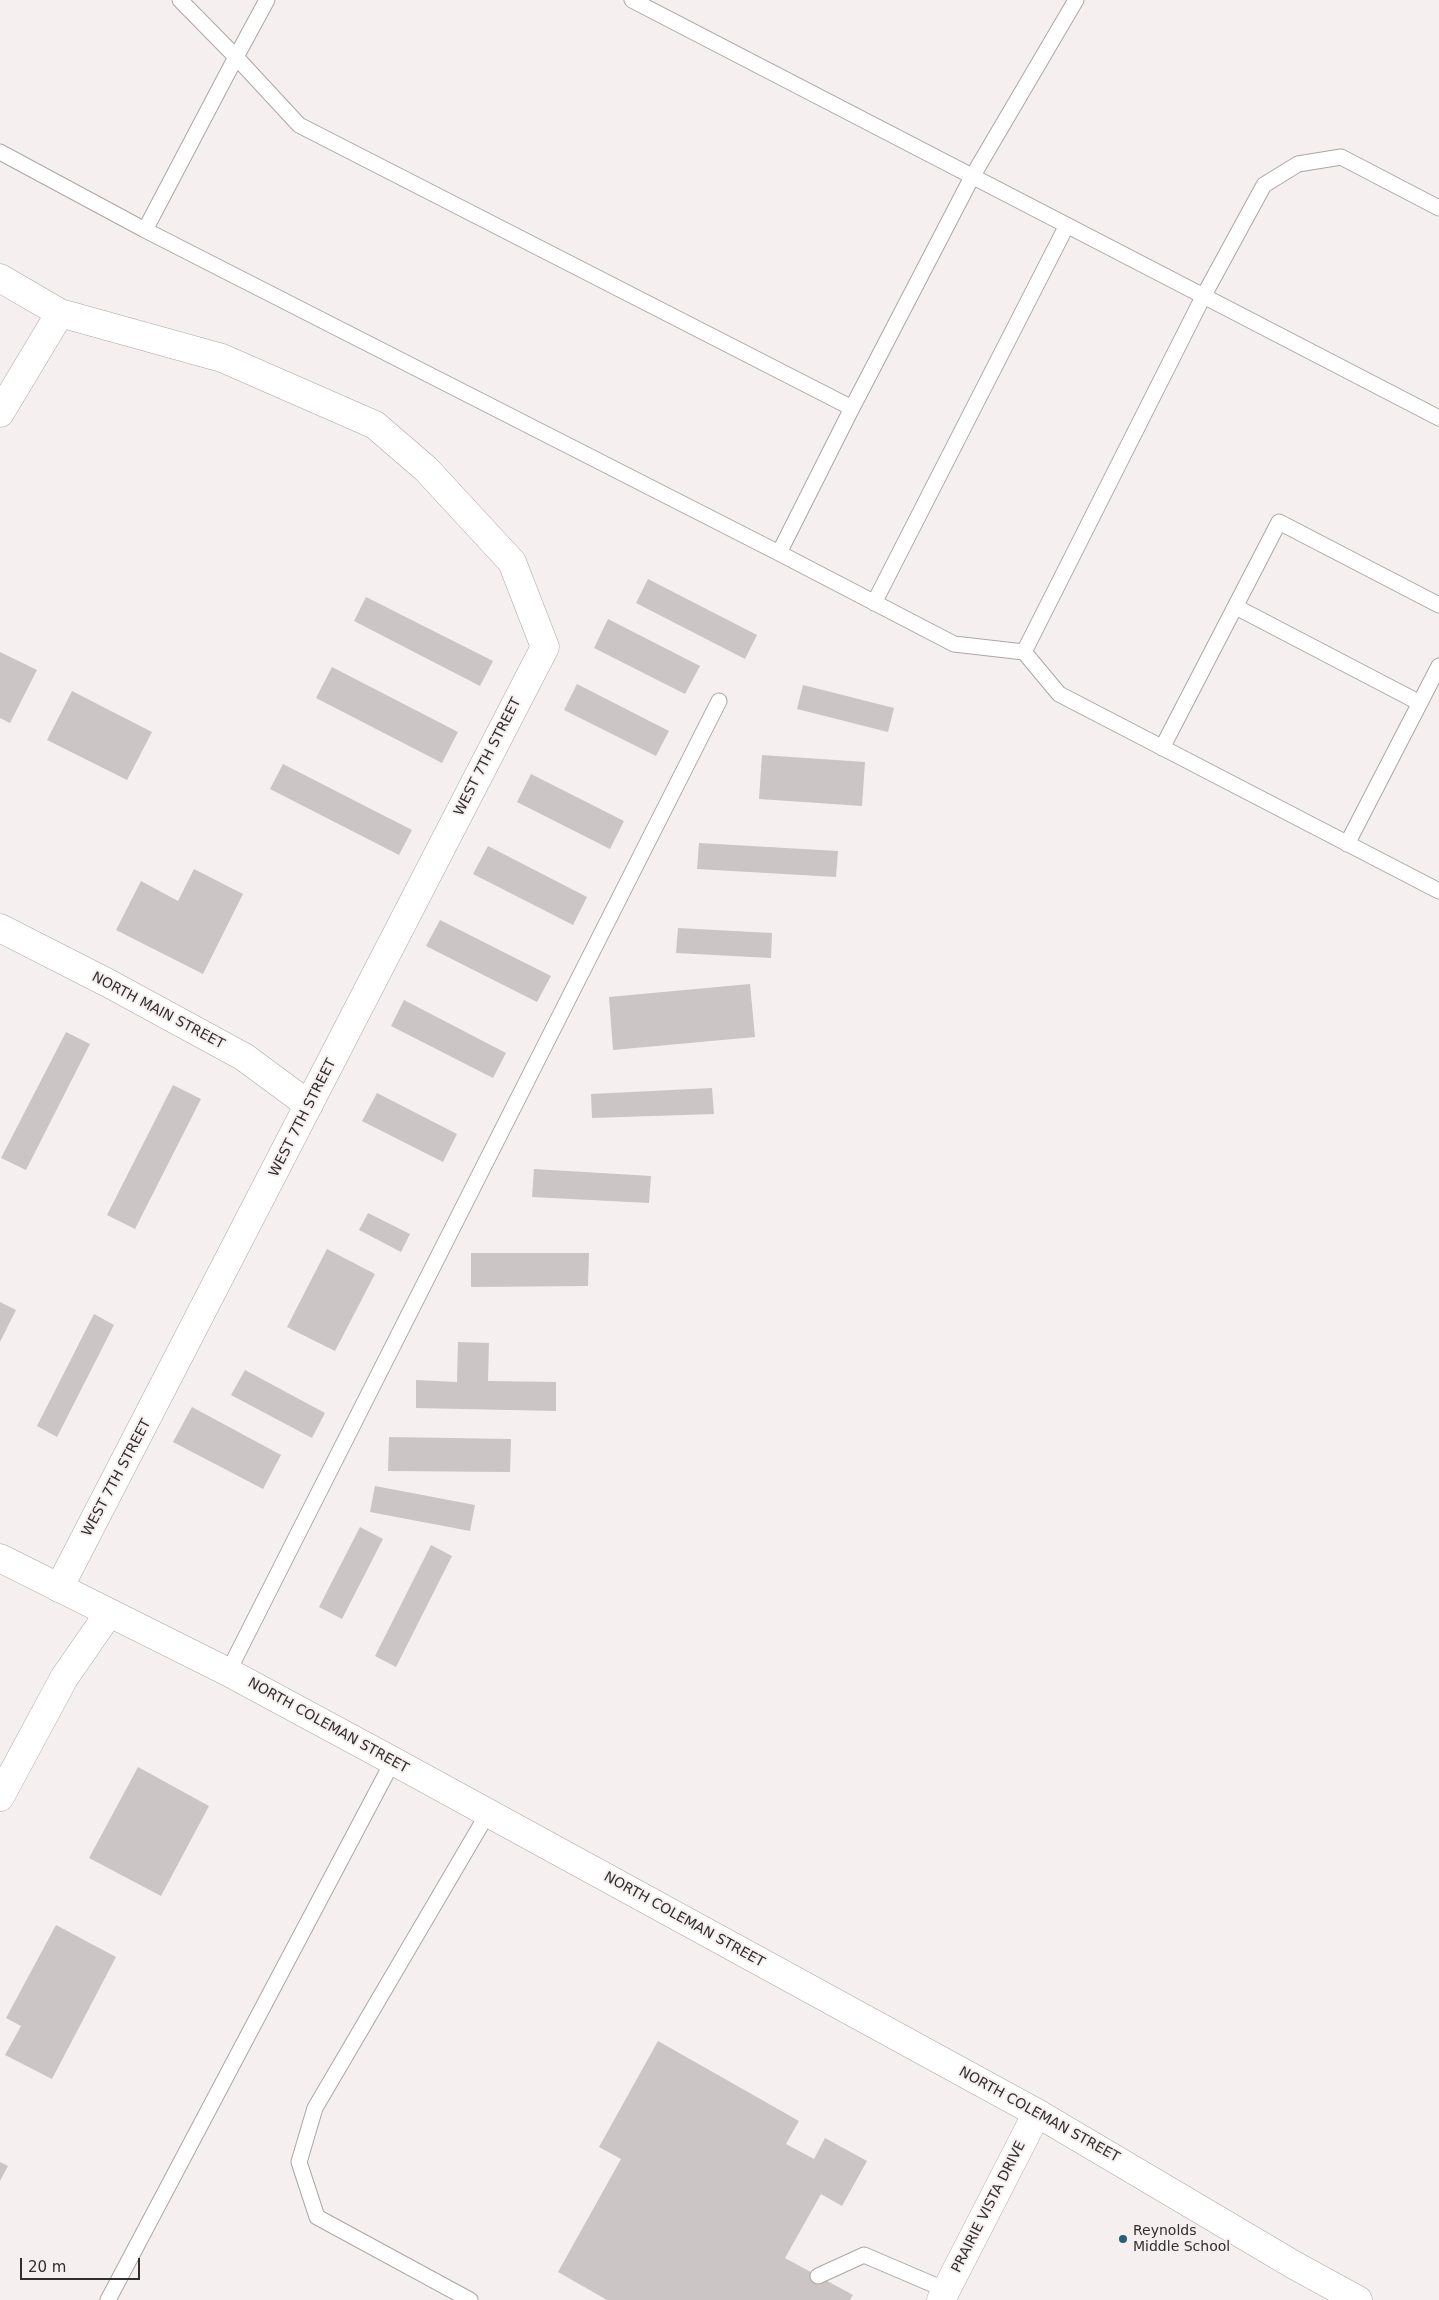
<!DOCTYPE html>
<style>
body{margin:0}
#map{position:relative;width:1439px;height:2300px;overflow:hidden;background:#f6efef;font-family:"DejaVu Sans",sans-serif}
canvas{display:block}
.scale{position:absolute;left:20px;top:2258px;width:120px;height:22px;box-sizing:border-box;border:2px solid #312e2e;border-top:0;padding-left:6px;font-size:15px;line-height:18px;white-space:nowrap;color:#312e2e;-webkit-text-stroke:4px #f6efef;paint-order:stroke}
</style>
<div id="map">
<canvas width="1439" height="2300"></canvas>
<div class="scale">20 m</div>
</div>
<script>
const c = document.querySelector('canvas').getContext('2d');
c.lineJoin = 'round';
function fill(path, color) {
  c.fillStyle = color;
  c.fill(path, 'evenodd');
}
function poly(rows) {
  const path = new Path2D();
  for (const r of rows) {
    path.moveTo(r[0], r[1]);
    for (let i = 2; i < r.length; i += 2) path.lineTo(r[i], r[i + 1]);
  }
  return path;
}
function stroke(path, color, width, dash) {
  c.strokeStyle = color;
  c.lineWidth = width;
  c.lineCap = dash ? 'butt' : 'round';
  c.setLineDash(dash || []);
  c.stroke(path);
}
function drawText(font, color, halo, rows, align = 'center') {
  c.font = font + ' "DejaVu Sans",sans-serif';
  c.lineWidth = 4;
  c.setLineDash([]);
  c.textBaseline = 'middle';
  c.strokeStyle = halo;
  c.fillStyle = color;
  for (const [text, x, y, turn = 0] of rows) {
    c.save();
    c.translate(x, y);
    c.rotate((+turn || 0) * Math.PI / 180);
    c.textAlign = isNaN(turn) ? turn : align;
    if (halo) c.strokeText(text, 0, 0);
    c.fillText(text, 0, 0);
    c.restore();
  }
}
const building = poly([
 [648,579,757,635,745,659,636,603],
 [366,597,493,661,480,686,354,621],
 [608,619,700,666,685,694,594,648],
 [0,652,37,670,10,723,0,718],
 [332,667,458,732,442,763,316,698],
 [577,684,669,731,656,756,564,710],
 [803,685,894,708,888,732,797,709],
 [72,691,152,732,127,780,47,740],
 [762,755,865,762,862,806,759,799],
 [283,764,412,830,399,855,270,789],
 [531,774,624,821,610,849,517,802],
 [699,843,838,851,836,877,697,869],
 [488,846,587,897,573,925,473,874],
 [194,869,243,894,203,974,116,930,141,881,178,901],
 [440,920,551,976,537,1002,426,946],
 [678,928,772,933,771,958,676,953],
 [750,984,755,1037,613,1050,609,997],
 [404,1000,506,1053,493,1078,391,1026],
 [66,1032,90,1044,26,1170,1,1158],
 [173,1085,201,1099,135,1229,107,1215],
 [712,1088,714,1114,592,1118,591,1094],
 [377,1093,457,1134,443,1162,362,1121],
 [534,1169,651,1176,649,1203,532,1197],
 [368,1213,410,1234,401,1252,359,1230],
 [327,1249,375,1274,335,1351,287,1327],
 [471,1253,589,1253,588,1286,471,1287],
 [0,1302,16,1310,0,1342],
 [94,1314,114,1325,57,1437,37,1426],
 [458,1342,489,1343,488,1381,556,1382,556,1411,416,1408,416,1380,457,1382],
 [245,1370,325,1413,312,1438,231,1395],
 [192,1407,281,1455,263,1489,173,1442],
 [389,1437,511,1439,510,1472,388,1471],
 [375,1486,475,1505,470,1531,370,1512],
 [360,1527,383,1539,342,1619,319,1607],
 [431,1545,452,1556,396,1667,375,1656],
 [138,1767,209,1806,161,1896,89,1858],
 [56,1925,116,1957,52,2079,5,2055,21,2026,6,2018],
 [658,2041,799,2121,786,2144,814,2159,825,2138,867,2161,842,2206,821,2194,785,2258,853,2295,850,2300,607,2300,558,2272,621,2159,599,2147],
 [0,2162,8,2166,0,2181]
]);
const lane = poly([
 [180,0,236,57,267,0],
 [632,0,1439,418],
 [0,152,145,230,236,57,299,125,852,408,779,553,145,230],
 [1439,208,1341,157,1298,164,1264,185,1203,297,1024,652,1059,694,1439,891],
 [852,408,972,177,1076,0],
 [779,553,954,644,1024,652],
 [874,603,1066,227],
 [1236,607,1420,703],
 [1162,748,1279,522,1439,605],
 [1347,844,1439,666],
 [228,1672,719,701],
 [818,2276,864,2255,946,2290],
 [108,2300,393,1761],
 [470,2300,317,2217,299,2162,315,2108,488,1813]
]);
const street = poly([
 [0,278,60,313,222,358,375,425,426,469,512,562,545,647,59,1588],
 [0,413,60,313],
 [0,928,108,983,244,1057,309,1105],
 [0,1797,64,1678,109,1613],
 [941,2300,1037,2113]
]);
const secondary = poly([
 [0,1558,228,1672,393,1761,1037,2113,1294,2265,1358,2300]
]);
const markers = [
 [1123,2239,5,"#255f78"]
];
const streetNames = [
 ["WEST 7TH STREET",488,757,-63],
 ["NORTH MAIN STREET",158,1011,28],
 ["WEST 7TH STREET",303,1118,-63],
 ["WEST 7TH STREET",117,1478,-62],
 ["NORTH COLEMAN STREET",328,1726,29],
 ["NORTH COLEMAN STREET",684,1920,29],
 ["NORTH COLEMAN STREET",1039,2115,29],
 ["PRAIRIE VISTA DRIVE",989,2207,-63]
];
const poiNames = [
 ["Reynolds",1133,2231],
 ["Middle School",1133,2247]
];
fill(building, '#ccc5c5');
stroke(lane, '#aca6a5', 17);
stroke(street, '#aca6a5', 29);
stroke(secondary, '#aca6a5', 29);
stroke(lane, '#fff', 15);
stroke(street, '#fff', 28);
stroke(secondary, '#fff', 28);
for (const [x, y, r, color] of markers) {
  const dot = new Path2D();
  dot.arc(x, y, r, 0, 2 * Math.PI);
  c.fillStyle = color;
  c.fill(dot);
  stroke(dot, '#f6efef', 2);
}
drawText('14px', '#312e2e', '#f6efef', streetNames);
drawText('14px', '#312e2e', '#f6efef', poiNames, 'left');
</script>
